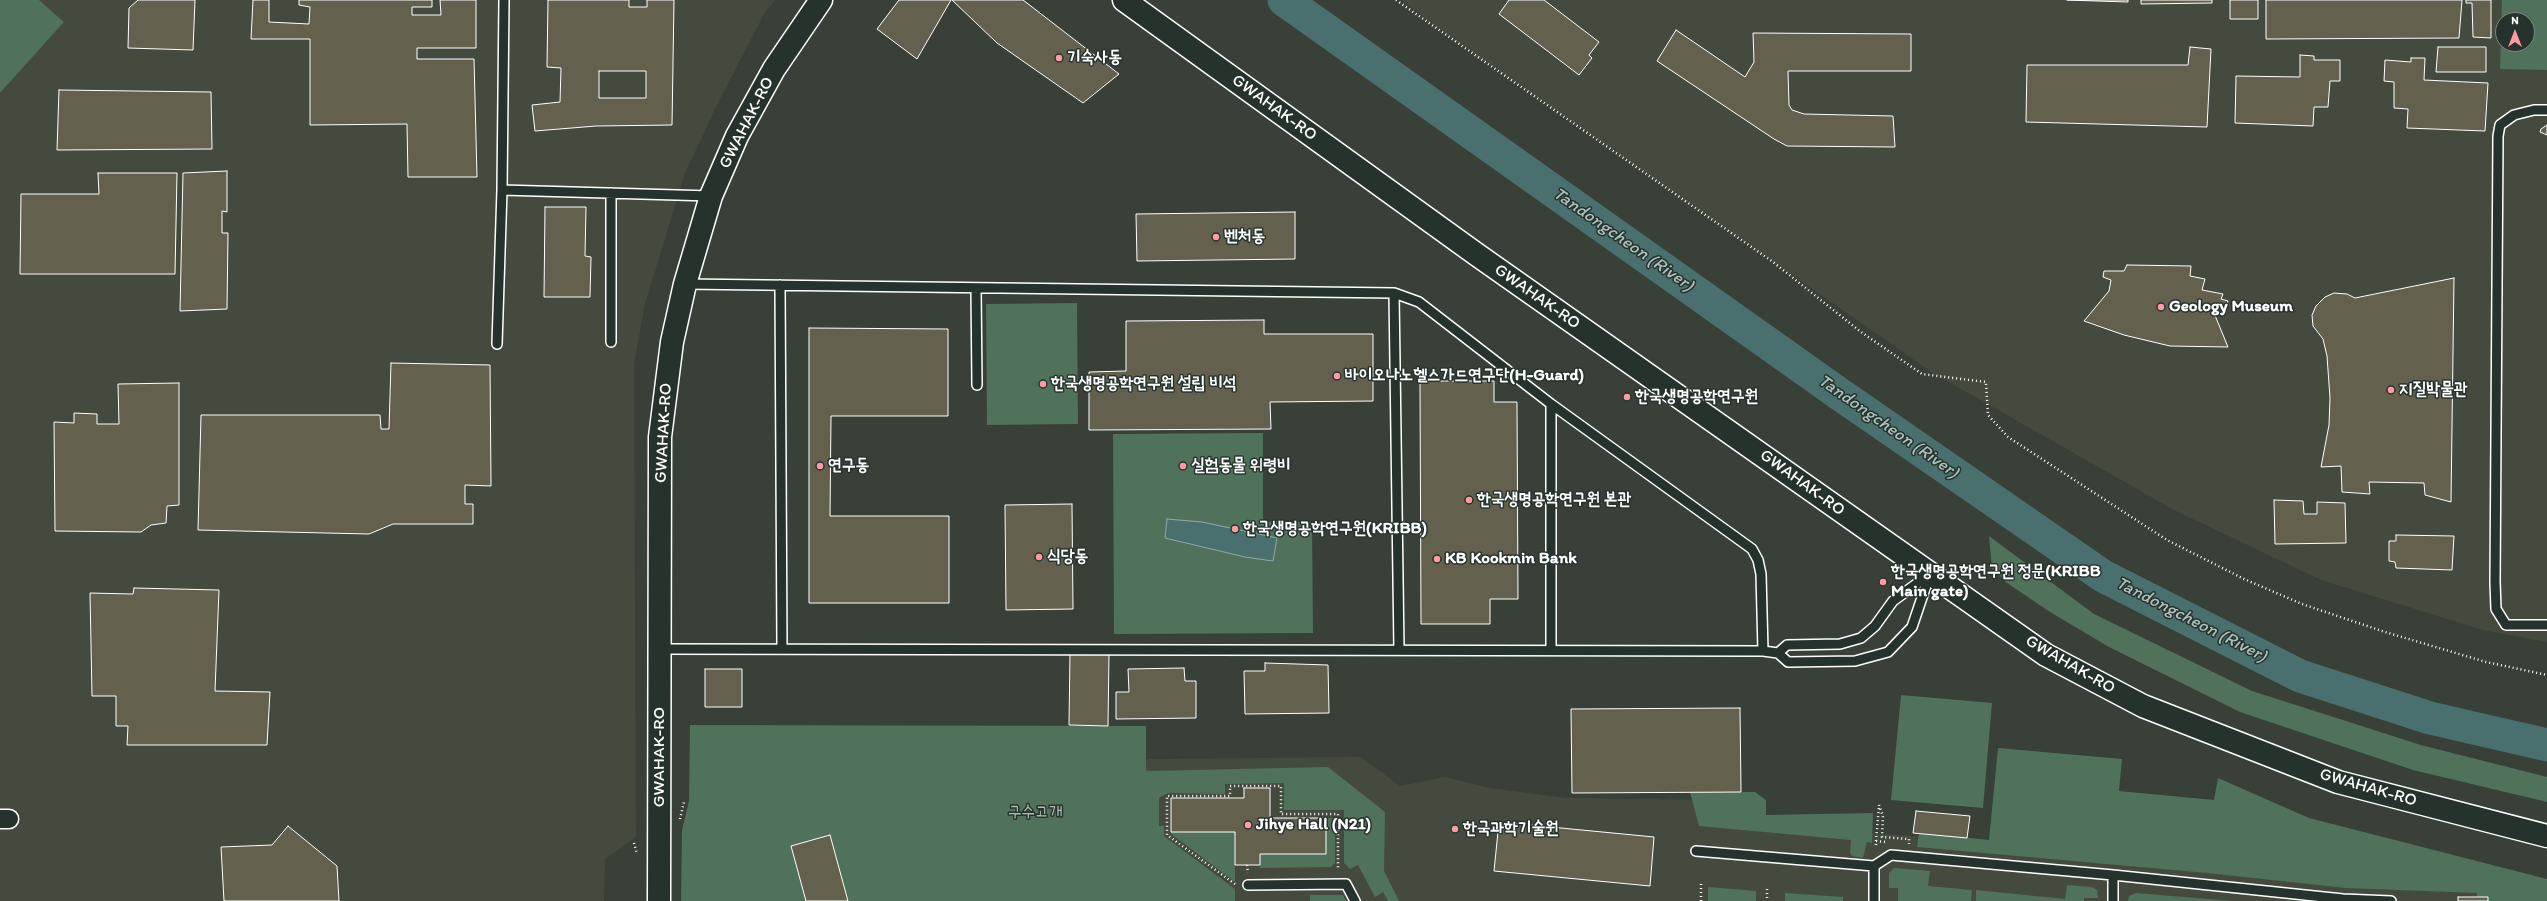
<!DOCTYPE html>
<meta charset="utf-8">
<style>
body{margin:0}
#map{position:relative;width:2547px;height:901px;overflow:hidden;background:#384037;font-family:Itim,sans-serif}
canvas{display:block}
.north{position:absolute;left:2495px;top:12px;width:40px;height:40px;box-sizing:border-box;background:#26332d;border:1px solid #7d8581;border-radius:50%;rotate:0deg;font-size:11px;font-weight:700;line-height:16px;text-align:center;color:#fff}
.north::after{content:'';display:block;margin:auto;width:14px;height:18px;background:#ff9aa2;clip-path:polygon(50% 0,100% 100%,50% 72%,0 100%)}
</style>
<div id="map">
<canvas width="2547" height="901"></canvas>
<div class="north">N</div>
</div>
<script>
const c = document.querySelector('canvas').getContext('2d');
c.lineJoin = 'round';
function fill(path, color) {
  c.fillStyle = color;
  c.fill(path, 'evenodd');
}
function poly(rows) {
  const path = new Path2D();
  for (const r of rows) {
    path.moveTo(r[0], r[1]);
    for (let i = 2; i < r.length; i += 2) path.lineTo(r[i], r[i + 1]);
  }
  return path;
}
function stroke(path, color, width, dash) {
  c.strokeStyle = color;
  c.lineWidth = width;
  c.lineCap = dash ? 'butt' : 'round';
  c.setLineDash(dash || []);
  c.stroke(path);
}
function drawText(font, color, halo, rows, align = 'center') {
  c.font = font + ' Itim,"Poor Story",sans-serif';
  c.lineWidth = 3;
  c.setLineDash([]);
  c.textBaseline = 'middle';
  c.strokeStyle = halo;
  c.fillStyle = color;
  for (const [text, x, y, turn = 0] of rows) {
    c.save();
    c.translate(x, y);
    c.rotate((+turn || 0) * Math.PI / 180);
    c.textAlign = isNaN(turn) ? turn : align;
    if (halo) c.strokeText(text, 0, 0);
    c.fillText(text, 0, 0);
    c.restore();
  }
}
const built = poly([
 [39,0,775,0,764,14,717,105,685,173,645,304,634,364,636,837,605,859,604,901,0,901,0,93,64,22],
 [1402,0,2547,0,2547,642,2483,630,2321,580,2174,510,1933,373,1438,28],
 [2503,20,2527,20,2527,44,2503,44],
 [1361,757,1400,786,1445,777,1490,788,1566,798,1733,800,1735,824,2547,879,2547,901,1144,901,1109,775,1149,759]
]);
const green = poly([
 [0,0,39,0,64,22,0,93],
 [2502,0,2547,0,2547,70,2500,69],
 [2503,20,2527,20,2527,44,2503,44],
 [1077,303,1078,424,987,425,986,304],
 [1263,433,1263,522,1312,522,1313,633,1114,634,1113,434],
 [1989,536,2094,614,2252,691,2421,745,2547,777,2547,802,2413,770,2240,712,2109,647,2050,612,2007,583,1992,568],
 [1901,695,1992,703,1983,808,1891,800],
 [690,725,1146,726,1146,771,1328,767,1385,812,1384,871,1399,901,1388,901,1383,892,1375,897,1358,865,1350,869,1344,863,1344,810,1284,810,1284,783,1225,784,1225,794,1168,793,1159,798,1159,826,1164,826,1164,836,1235,889,1235,901,681,901,682,830,689,801],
 [1998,748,2122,759,2119,791,2214,800,2218,778,2309,818,2547,879,2547,901,2488,901,2477,897,2477,893,2346,888,2207,873,1917,847,1919,833,1989,840],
 [1690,792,1755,792,1766,800,1766,815,1873,813,1872,843,1867,842,1863,858,1852,856,1850,853,1851,840,1699,826],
 [1326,818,1335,818,1335,863,1331,867,1260,868,1260,854,1325,854],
 [1171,832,1235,832,1235,882,1171,834],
 [1894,868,1930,871,1928,886,1972,890,1971,901,1898,901,1898,888,1889,888,1889,873],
 [2067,885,2092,887,2097,890,2098,898,2084,898,2084,901,1976,901,1976,890,2065,899],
 [1708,887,1756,891,1756,901,1708,901],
 [1785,893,1843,897,1843,901,1785,901],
 [2136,893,2232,901,2128,901,2129,896],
 [1310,895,1343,895,1346,901,1310,901]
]);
const water = poly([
 [1167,519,1202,522,1277,538,1273,561,1245,557,1165,538,1167,519]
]);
const river = poly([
 [1284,0,1838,393,2103,576,2300,676,2430,718,2547,745]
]);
const building = poly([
 [138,0,195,0,193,50,128,48,129,8,138,0],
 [253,0,269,0,269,22,309,24,310,7,299,5,299,0,432,0,432,7,412,7,412,15,441,15,440,0,476,0,476,48,417,48,417,59,474,59,477,177,408,177,407,124,310,125,310,39,251,39,253,0],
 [548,0,629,0,629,7,647,7,647,0,674,0,672,125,596,126,535,131,532,105,560,102,561,68,547,67,548,0],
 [599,71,646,71,646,98,599,98,599,71],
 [899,0,951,0,917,59,877,29,899,0],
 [952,0,1023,0,1119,74,1083,103,997,43,952,0],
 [1509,0,1544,0,1599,42,1589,55,1592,58,1579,75,1499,14,1509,0],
 [2067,0,2128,0,2128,2,2067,0],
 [2141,0,2212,0,2212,3,2141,4,2141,0],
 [2230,0,2258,0,2258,19,2230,19,2230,0],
 [2266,0,2462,0,2459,38,2266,39,2266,0],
 [2466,0,2491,0,2491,38,2473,37,2472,3,2466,3,2466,0],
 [1676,30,1745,77,1754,62,1753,33,1911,34,1911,71,1788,71,1789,105,1792,110,1804,114,1893,116,1895,147,1787,146,1774,139,1657,61,1676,30],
 [2190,47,2211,49,2207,127,2026,122,2027,65,2188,65,2190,47],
 [2438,47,2486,47,2486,72,2436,72,2438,47],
 [2300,55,2314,56,2314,60,2340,60,2340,81,2330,81,2328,107,2314,107,2313,126,2235,123,2236,76,2300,77,2300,55],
 [2411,58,2425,58,2424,80,2488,83,2485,131,2407,128,2408,109,2394,108,2394,82,2384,81,2385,60,2411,62,2411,58],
 [59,90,211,92,212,149,57,150,59,90],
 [2547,125,2547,135,2540,132,2541,129,2547,125],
 [227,171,227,212,222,211,222,233,228,233,227,309,180,311,183,173,227,171],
 [98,173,177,173,175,274,20,274,21,194,99,194,98,173],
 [545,207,586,207,585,256,591,257,590,297,544,297,545,207],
 [1295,212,1295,259,1137,261,1136,214,1295,212],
 [2127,265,2191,266,2190,276,2205,279,2202,290,2223,294,2221,299,2228,301,2225,313,2214,313,2228,347,2170,346,2124,335,2084,321,2109,291,2111,280,2103,277,2104,271,2124,271,2127,265],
 [2454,278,2451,502,2425,495,2424,483,2369,482,2370,494,2342,492,2341,466,2321,467,2329,425,2330,398,2327,356,2323,339,2313,326,2312,315,2316,306,2325,297,2334,293,2347,294,2355,298,2454,278],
 [1264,320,1264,334,1373,334,1373,401,1270,402,1271,429,1089,430,1089,372,1126,371,1126,321,1264,320],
 [809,328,948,329,948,416,831,416,830,516,949,516,949,603,809,603,809,328],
 [391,363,490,365,491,486,465,485,465,504,473,504,473,524,393,524,369,534,198,530,201,415,380,415,381,429,389,429,391,363],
 [1420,381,1494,381,1494,402,1517,402,1518,599,1490,599,1490,624,1421,624,1420,381],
 [179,383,179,505,167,506,166,523,151,525,141,532,55,531,54,422,74,423,74,413,97,414,97,424,119,424,118,384,179,383],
 [2274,500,2303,501,2304,514,2317,514,2317,502,2345,503,2346,543,2275,544,2274,500],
 [1072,504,1073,609,1006,610,1005,505,1072,504],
 [2396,535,2454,536,2452,570,2396,568,2395,562,2389,561,2389,541,2396,541,2396,535],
 [134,588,219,590,215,691,270,692,267,745,127,745,128,726,116,726,116,696,92,696,90,593,133,594,134,588],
 [1070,652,1109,653,1108,726,1069,725,1070,652],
 [1265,663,1328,665,1329,713,1245,714,1244,671,1265,671,1265,663],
 [1184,668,1185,681,1196,681,1196,718,1116,719,1116,692,1129,692,1128,669,1184,668],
 [705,669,742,669,742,707,705,707,705,669],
 [1740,708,1741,792,1572,793,1571,709,1740,708],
 [1244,788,1270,788,1270,818,1326,818,1326,854,1260,854,1260,865,1235,865,1235,832,1171,832,1171,798,1244,798,1244,788],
 [1916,811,1970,816,1967,838,1913,833,1916,811],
 [1499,822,1654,837,1650,886,1494,871,1499,822],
 [288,826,337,866,339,901,224,901,221,847,272,845,288,826],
 [830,835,848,901,806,901,791,846,830,835],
 [2458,897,2488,897,2488,901,2458,901,2458,897]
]);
const path = poly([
 [1396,0,1773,262,1861,332,1922,374,1986,382,1988,415,2008,437,2167,540,2244,579,2302,604,2385,632,2486,662,2547,675],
 [1879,805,1883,816,1882,837,1909,839,1909,844],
 [680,819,684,802],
 [1876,841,1879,806],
 [634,843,637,854],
 [1876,845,1876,841,1886,842],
 [1247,865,1248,873],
 [1235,884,1167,835,1167,796,1230,796,1230,786,1281,786,1281,814,1338,814,1338,870],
 [1767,889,1767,901],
 [1701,901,1701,883]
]);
const lane = poly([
 [2547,110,2534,110,2514,115,2500,125,2498,136,2495,582,2496,609,2506,625,2547,625],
 [502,190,504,0],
 [685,284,1394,293,1419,302,1551,404,1752,549,1758,560,1761,574,1763,651],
 [780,285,782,649],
 [976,288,977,385],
 [1394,293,1399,650],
 [611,342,611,193],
 [497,344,502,190,711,196],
 [1551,404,1551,650],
 [661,649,1763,651,1778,653,1788,662,1855,661,1888,652,1912,627,1930,574],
 [1778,653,1787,645,1840,644,1861,638,1875,626,1893,601,1930,574],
 [1696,851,1874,866,1891,855,2113,875,2343,899,2391,901],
 [1248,885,1346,884,1355,901],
 [1874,901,1874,866],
 [2113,901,2113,875]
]);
const street = poly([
 [0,819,9,819]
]);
const secondary = poly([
 [1124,0,1476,254,2046,655,2143,706,2338,782,2547,836],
 [659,901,660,437,672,342,685,284,711,196,737,136,774,69,821,0]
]);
const markers = [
 [1059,58,4,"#ff9aa2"],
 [1216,237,4,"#ff9aa2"],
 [2161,307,4,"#ff9aa2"],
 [1337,376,4,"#ff9aa2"],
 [1043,384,4,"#ff9aa2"],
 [2391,390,4,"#ff9aa2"],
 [1627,397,4,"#ff9aa2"],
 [820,466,4,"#ff9aa2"],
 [1183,466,4,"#ff9aa2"],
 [1469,500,4,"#ff9aa2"],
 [1235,529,4,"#ff9aa2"],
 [1039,557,4,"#ff9aa2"],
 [1437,559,4,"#ff9aa2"],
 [1883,582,4,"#ff9aa2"],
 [1248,825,4,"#ff9aa2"],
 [1455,829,4,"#ff9aa2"]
];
const poiNames = [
 ["기숙사동",1067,58],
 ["벤처동",1224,237],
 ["Geology Museum",2169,307],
 ["바이오나노헬스가드연구단(H-Guard)",1345,376],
 ["한국생명공학연구원 설립 비석",1051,384],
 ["지질박물관",2399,390],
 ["한국생명공학연구원",1635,397],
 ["연구동",828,466],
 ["실험동물 위령비",1191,466],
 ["한국생명공학연구원 본관",1477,500],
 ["한국생명공학연구원(KRIBB)",1243,529],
 ["식당동",1047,557],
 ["KB Kookmin Bank",1445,559],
 ["한국생명공학연구원 정문(KRIBB",1891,572],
 ["Main gate)",1891,592],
 ["Jihye Hall (N21)",1256,825],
 ["한국과학기술원",1463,829]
];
const streetNames = [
 ["GWAHAK-RO",1274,108,36],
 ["GWAHAK-RO",747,123,-63],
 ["GWAHAK-RO",1537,297,35],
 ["GWAHAK-RO",664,433,-87],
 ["GWAHAK-RO",1802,483,36],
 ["GWAHAK-RO",2070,665,30],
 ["GWAHAK-RO",660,757,-90],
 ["GWAHAK-RO",2368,788,16]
];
const parkNames = [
 ["구수고개",1035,813]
];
const waterNames = [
 ["Tandongcheon (River)",1623,240,35],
 ["Tandongcheon (River)",1888,427,35],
 ["Tandongcheon (River)",2191,620,27]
];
fill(built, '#454a3e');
fill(green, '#50715a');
fill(water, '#4a6f6f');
stroke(water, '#92a9a9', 1);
stroke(river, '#4a6f6f', 33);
fill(building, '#63604d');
stroke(building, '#fff', 1);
stroke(lane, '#fff', 12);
stroke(street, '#fff', 21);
stroke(secondary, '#fff', 25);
stroke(path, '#fff', 2.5, [1, 3]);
stroke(lane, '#26332d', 9);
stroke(street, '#26332d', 18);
stroke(secondary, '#26332d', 22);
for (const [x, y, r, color] of markers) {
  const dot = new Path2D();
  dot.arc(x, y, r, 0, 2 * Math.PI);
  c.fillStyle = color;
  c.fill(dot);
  stroke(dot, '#26332d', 1.5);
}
drawText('bold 17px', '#fff', '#26332d', poiNames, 'left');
drawText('17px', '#fff', '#26332d', streetNames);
drawText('17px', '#b0bfb5', '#26332d', parkNames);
drawText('italic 18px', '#aebebe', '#26332d', waterNames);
</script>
